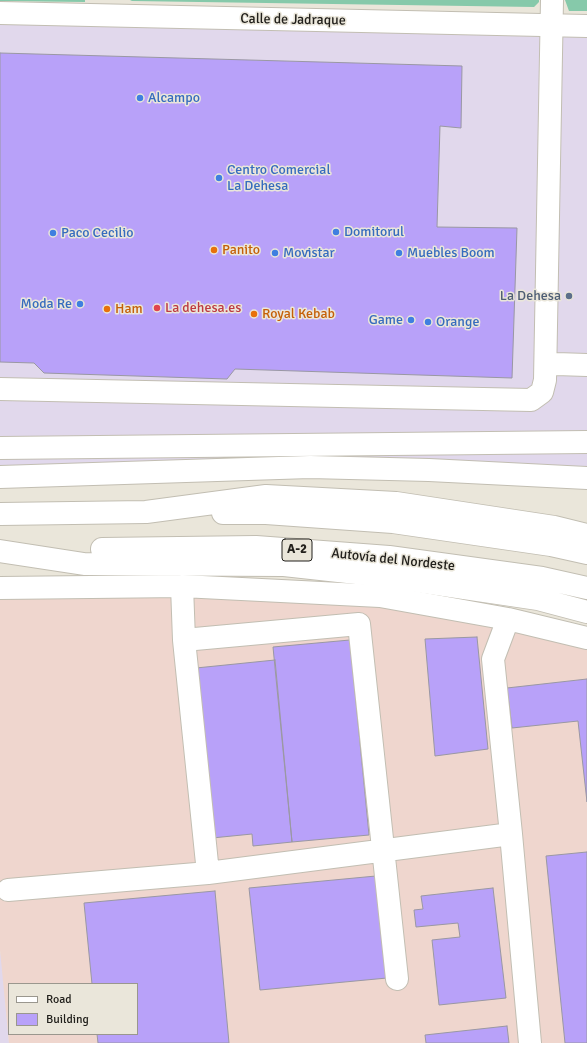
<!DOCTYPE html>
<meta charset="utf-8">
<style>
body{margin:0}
#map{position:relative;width:587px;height:1043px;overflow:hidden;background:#eae6da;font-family:Signika,sans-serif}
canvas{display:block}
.legend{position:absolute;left:8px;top:983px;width:130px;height:52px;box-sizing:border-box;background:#eae6da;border:1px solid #9a978e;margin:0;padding:5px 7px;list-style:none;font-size:12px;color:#22201c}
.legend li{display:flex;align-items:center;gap:8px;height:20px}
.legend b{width:20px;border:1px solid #9a978e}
</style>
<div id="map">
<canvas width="587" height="1043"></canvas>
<ul class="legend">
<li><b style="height:5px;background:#fff"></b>Road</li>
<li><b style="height:11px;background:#b8a1f9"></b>Building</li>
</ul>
</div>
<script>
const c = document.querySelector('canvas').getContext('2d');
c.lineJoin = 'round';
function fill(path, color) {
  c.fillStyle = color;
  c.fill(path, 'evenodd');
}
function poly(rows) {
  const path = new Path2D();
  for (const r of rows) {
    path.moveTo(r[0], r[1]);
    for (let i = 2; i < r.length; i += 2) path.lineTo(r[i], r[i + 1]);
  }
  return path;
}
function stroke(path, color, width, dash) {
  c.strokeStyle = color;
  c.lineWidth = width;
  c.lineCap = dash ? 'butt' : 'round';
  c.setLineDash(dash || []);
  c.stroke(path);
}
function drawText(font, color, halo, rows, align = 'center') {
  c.font = font + ' Signika,sans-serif';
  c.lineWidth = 3;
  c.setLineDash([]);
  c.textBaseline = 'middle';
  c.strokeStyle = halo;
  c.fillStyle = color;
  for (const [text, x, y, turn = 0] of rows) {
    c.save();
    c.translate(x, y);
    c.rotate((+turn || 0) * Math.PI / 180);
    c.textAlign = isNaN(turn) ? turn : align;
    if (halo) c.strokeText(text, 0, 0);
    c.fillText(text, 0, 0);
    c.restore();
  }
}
const commercial = poly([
 [0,23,587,34,587,478,0,477],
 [0,950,2,963,9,1043,0,1043]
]);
const industrial = poly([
 [0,588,380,596,587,638,587,1043,9,1043,0,950],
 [9,984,137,984,137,1034,9,1034]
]);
const green = poly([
 [0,0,85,0,85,2,0,1],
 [130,0,539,0,539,2,534,7,132,1],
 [565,0,587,0,587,11,569,11]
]);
const building = poly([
 [0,53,462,66,461,128,440,126,437,227,517,228,512,378,235,369,227,379,44,373,34,363,0,362,0,53],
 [477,637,488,749,435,756,425,639,477,637],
 [350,640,369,835,292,842,273,647,350,640],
 [275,660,292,842,253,846,252,834,212,838,196,668,275,660],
 [587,679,587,802,578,721,512,728,507,688,587,679],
 [587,852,587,1043,565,1043,546,856,587,852],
 [376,876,387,978,260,990,249,888,376,876],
 [493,888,506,998,439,1005,432,940,460,937,458,923,416,927,414,910,423,909,421,896,493,888],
 [215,891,229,1043,98,1043,97,1034,137,1034,137,984,92,984,84,903,215,891],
 [507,1026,509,1043,426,1043,425,1035,507,1026]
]);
const minor = poly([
 [0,13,587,26],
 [556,364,587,365],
 [0,389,531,400,542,392,545,380,552,0],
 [0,448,587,442],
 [0,477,310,467,429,470,587,478],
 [182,586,184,640,208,873],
 [0,588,182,586,380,596,508,619,587,638],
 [508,619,493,659,511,834,530,1043],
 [184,640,359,624,397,979],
 [8,890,208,873,511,834]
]);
const highway = poly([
 [223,513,266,513,393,522,551,545,587,553],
 [0,514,146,512,266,496,396,503,554,527,587,535],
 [102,549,256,547,389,557,542,578,587,588],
 [0,551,84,564,284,565,384,576,538,599,587,612]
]);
const markers = [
 [140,98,4,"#3f7fe0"],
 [219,178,4,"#3f7fe0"],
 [336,232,4,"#3f7fe0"],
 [53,233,4,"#3f7fe0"],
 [214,250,4,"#e8710a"],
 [275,253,4,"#3f7fe0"],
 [399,253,4,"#3f7fe0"],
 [569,296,4,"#5c6f8a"],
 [80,304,4,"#3f7fe0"],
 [157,308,4,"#e0444e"],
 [107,309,4,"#e8710a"],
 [254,314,4,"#e8710a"],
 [411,320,4,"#3f7fe0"],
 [428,322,4,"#3f7fe0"]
];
const shields = [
 [297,550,30]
];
const shieldNames = [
 ["A-2",297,550]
];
const streetNames = [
 ["Calle de Jadraque",293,20,1],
 ["Autovía del Nordeste",393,560,6]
];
const shopNames = [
 ["Alcampo",148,98],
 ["Centro Comercial",227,170],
 ["La Dehesa",227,186],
 ["Domitorul",344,232],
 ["Paco Cecilio",61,233],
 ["Movistar",283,253],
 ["Muebles Boom",407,253],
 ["Moda Re",72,304,"right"],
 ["Game",403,320,"right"],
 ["Orange",436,322]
];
const foodNames = [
 ["Panito",222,250],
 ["Ham",115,309],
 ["Royal Kebab",262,314]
];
const serviceNames = [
 ["La Dehesa",561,296]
];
const healthNames = [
 ["La dehesa.es",165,308]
];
fill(commercial, '#e1d8ec');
fill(industrial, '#efd6ce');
fill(green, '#86c9aa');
fill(building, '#b8a1f9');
stroke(building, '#9a98a3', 1);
stroke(minor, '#c2beb2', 24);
stroke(highway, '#c2beb2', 24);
stroke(minor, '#fff', 22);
stroke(highway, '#fff', 22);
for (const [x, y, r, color] of markers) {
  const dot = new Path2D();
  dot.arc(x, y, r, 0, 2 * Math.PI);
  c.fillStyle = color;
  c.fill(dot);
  stroke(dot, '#eae6da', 1.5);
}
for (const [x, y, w] of shields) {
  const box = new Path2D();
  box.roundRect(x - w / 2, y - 11, w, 22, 3);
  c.fillStyle = '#eae6da';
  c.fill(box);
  stroke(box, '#22201c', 1);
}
drawText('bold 13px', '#22201c', null, shieldNames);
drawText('14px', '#22201c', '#eae6da', streetNames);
drawText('14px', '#366cbe', '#eae6da', shopNames, 'left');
drawText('14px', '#c56008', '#eae6da', foodNames, 'left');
drawText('14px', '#4e5e75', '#eae6da', serviceNames, 'right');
drawText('14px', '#be3a42', '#eae6da', healthNames, 'left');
</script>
